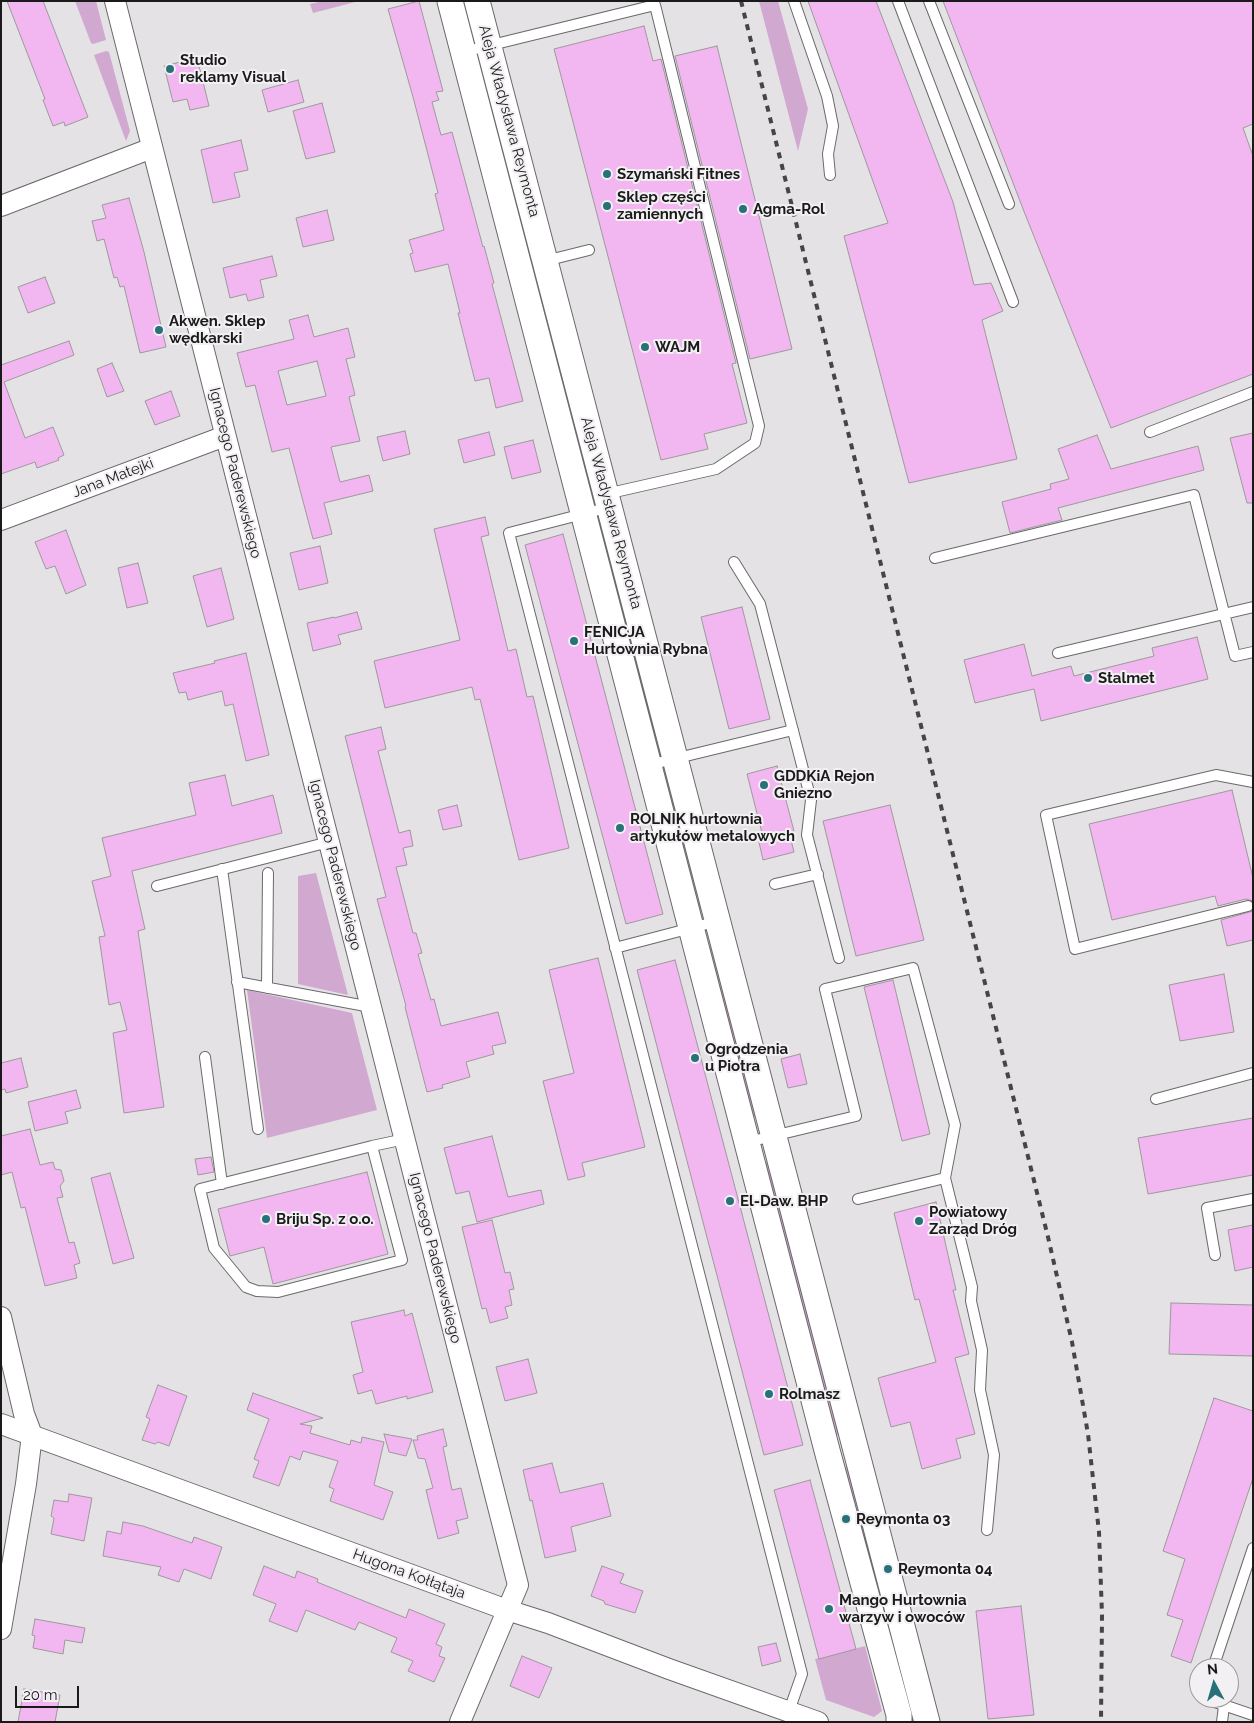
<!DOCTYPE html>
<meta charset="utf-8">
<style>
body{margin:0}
#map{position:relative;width:1254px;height:1723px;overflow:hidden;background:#e5e2e5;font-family:Raleway,sans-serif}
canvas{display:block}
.frame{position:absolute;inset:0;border:2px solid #1b1a1b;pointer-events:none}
.north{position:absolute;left:1189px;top:1658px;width:50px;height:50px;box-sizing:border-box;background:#f2f0f2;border:1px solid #9c9a9c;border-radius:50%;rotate:354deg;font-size:14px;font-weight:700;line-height:20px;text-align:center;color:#1b1a1b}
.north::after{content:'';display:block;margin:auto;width:18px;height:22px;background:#28717a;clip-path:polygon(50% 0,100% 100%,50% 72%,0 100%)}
.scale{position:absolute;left:15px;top:1686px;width:64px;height:22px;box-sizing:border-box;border:2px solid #1b1a1b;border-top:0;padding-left:6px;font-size:15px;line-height:18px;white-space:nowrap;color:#1b1a1b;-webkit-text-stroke:4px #f2f0f2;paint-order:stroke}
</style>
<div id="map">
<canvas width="1254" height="1723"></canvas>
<div class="frame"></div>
<div class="north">N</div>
<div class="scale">20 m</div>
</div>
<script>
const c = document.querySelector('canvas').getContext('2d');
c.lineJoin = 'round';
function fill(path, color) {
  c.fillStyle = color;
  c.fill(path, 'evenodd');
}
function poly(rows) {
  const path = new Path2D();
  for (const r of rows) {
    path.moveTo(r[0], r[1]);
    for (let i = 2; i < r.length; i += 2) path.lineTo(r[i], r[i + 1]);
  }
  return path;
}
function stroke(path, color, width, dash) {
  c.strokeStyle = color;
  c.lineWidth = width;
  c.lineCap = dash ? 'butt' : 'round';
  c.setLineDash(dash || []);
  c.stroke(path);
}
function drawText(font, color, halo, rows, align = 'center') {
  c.font = font + ' Raleway,sans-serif';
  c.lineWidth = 4;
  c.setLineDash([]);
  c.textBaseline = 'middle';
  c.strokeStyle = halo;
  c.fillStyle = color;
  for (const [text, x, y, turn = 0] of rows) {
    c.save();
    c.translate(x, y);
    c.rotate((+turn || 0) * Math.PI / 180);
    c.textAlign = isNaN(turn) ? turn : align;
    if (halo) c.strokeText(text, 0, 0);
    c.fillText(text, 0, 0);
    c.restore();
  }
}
const green = poly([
 [75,1,96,1,106,40,93,44,91,43],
 [323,1,359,1,313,13,310,4],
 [759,1,778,1,808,109,798,151],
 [106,51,109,52,130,131,126,141,94,55],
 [480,62,483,62,590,476,585,471,581,463,532,267,479,66],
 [605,531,659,738,656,739,653,735,601,532],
 [670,780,704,909,700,910,698,906,666,786,666,781],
 [316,873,348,995,298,984,298,876],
 [714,946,758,1116,753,1118,710,952,709,947],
 [247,990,352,1013,377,1110,267,1138],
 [769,1160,841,1435,837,1435,835,1432,766,1167,766,1162],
 [849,1466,915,1720,912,1722,909,1718,845,1471,845,1467],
 [865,1646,882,1711,874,1717,826,1700,815,1659]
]);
const building = poly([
 [7,1,43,1,88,117,65,126,64,122,53,126,43,100,45,99,7,1],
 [419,1,443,91,436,92,439,100,432,102,441,135,452,132,483,247,484,246,494,283,492,284,523,401,496,408,489,378,475,381,458,313,460,313,448,264,415,272,410,254,413,253,409,240,444,230,435,194,438,193,413,97,388,9,419,1],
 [808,1,876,1,953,202,974,285,991,283,1003,311,982,320,1017,459,909,483,844,236,888,223,808,1],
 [943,1,1253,1,1253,124,1243,128,1253,156,1253,374,1111,428,1025,214,943,1],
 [644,26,653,61,661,59,736,363,732,364,747,423,704,434,708,449,661,460,554,49,644,26],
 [717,46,792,349,750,359,675,56,717,46],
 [197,58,209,106,190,110,187,99,173,102,164,66,197,58],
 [298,80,304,102,268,112,262,90,298,80],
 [322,103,335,152,306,159,293,111,322,103],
 [241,140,248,170,234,173,240,197,213,203,201,150,241,140],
 [129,198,144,252,166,347,140,353,124,286,120,287,117,277,114,278,104,239,97,241,92,221,106,218,102,205,129,198],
 [327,210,334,240,303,247,296,218,327,210],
 [272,256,277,276,260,280,264,297,248,301,246,294,230,298,223,268,272,256],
 [45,277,55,303,28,313,18,287,45,277],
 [308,315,314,337,348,328,355,357,346,359,355,395,349,397,360,441,331,447,340,482,369,475,373,491,324,503,332,534,313,539,289,448,272,452,255,385,246,387,237,353,294,339,289,320,308,315],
 [317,361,326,396,287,405,278,371,317,361],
 [69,341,74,355,4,382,25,438,53,427,64,455,58,458,59,460,37,468,35,462,1,474,1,365,69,341],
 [112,363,124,391,107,397,97,369,112,363],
 [171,391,180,416,155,425,145,401,171,391],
 [405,431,410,454,383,461,377,437,405,431],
 [489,432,495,455,464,463,458,440,489,432],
 [1253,433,1253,503,1247,503,1230,438,1253,433],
 [1097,435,1111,469,1198,446,1204,470,1058,508,1062,520,1010,533,1002,502,1051,489,1050,484,1069,479,1058,449,1097,435],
 [533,440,541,472,512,479,504,447,533,440],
 [485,517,489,535,481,537,508,651,516,649,527,697,533,696,569,848,519,860,480,699,475,700,472,687,385,708,374,661,460,640,434,529,485,517],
 [66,530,86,585,66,594,55,566,46,569,35,542,66,530],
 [563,534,663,914,626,924,525,545,563,534],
 [320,546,328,583,299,590,290,553,320,546],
 [138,563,148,603,127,608,118,568,138,563],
 [221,568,234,619,207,627,193,576,221,568],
 [742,607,770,719,729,729,701,617,742,607],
 [357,612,362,629,338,635,341,644,313,651,307,623,334,617,334,618,357,612],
 [1197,637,1208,679,1041,721,1034,689,975,703,964,660,1024,644,1032,676,1071,666,1074,676,1154,656,1152,648,1197,637],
 [246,653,269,755,246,761,233,704,225,706,222,691,188,700,186,692,179,693,173,673,215,663,214,661,246,653],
 [381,727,386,749,378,751,399,833,410,830,413,846,403,848,407,865,396,867,413,933,416,933,422,953,418,954,431,1000,434,999,441,1026,498,1012,506,1043,492,1046,494,1054,466,1062,470,1077,442,1085,443,1088,427,1092,405,1007,406,1006,377,899,386,897,345,736,381,727],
 [777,766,794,831,789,832,794,852,763,860,758,838,763,837,747,774,777,766],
 [225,775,232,806,273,795,282,833,132,871,145,929,138,931,164,1107,124,1113,113,1033,127,1030,120,1002,109,1005,99,937,105,936,92,881,111,876,102,838,196,815,189,783,225,775],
 [1232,790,1253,878,1253,901,1246,899,1218,906,1215,896,1112,920,1089,824,1232,790],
 [457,805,462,826,443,830,438,810,457,805],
 [890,805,924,940,856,956,823,821,890,805],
 [1253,911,1253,940,1227,946,1221,920,1253,911],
 [598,958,645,1147,582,1163,585,1176,568,1180,543,1081,574,1073,549,970,598,958],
 [675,960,803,1445,764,1455,637,970,675,960],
 [1224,974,1234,1032,1180,1041,1169,985,1224,974],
 [893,980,930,1134,902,1141,864,987,893,980],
 [800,1054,807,1084,788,1088,781,1059,800,1054],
 [21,1058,28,1087,6,1093,5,1089,1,1090,1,1063,21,1058],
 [76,1090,81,1108,65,1112,68,1123,35,1131,28,1102,76,1090],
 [1253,1118,1253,1175,1148,1194,1138,1138,1253,1118],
 [30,1129,40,1165,53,1162,55,1169,61,1170,64,1181,60,1186,63,1197,57,1198,69,1243,74,1242,80,1263,74,1265,77,1278,45,1286,25,1207,21,1208,12,1172,1,1175,1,1136,30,1129],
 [492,1136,508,1197,541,1190,544,1204,477,1222,469,1191,456,1194,444,1148,492,1136],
 [211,1157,214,1172,198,1175,195,1159,211,1157],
 [367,1172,388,1254,273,1284,264,1247,230,1256,218,1209,367,1172],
 [110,1173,134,1258,113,1264,91,1178,110,1173],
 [936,1202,956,1290,953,1290,969,1354,955,1358,975,1434,956,1439,961,1458,922,1469,910,1422,891,1427,878,1378,936,1362,919,1299,915,1300,894,1213,936,1202],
 [492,1220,505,1273,510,1272,514,1289,509,1290,512,1305,505,1307,508,1318,490,1323,486,1308,482,1309,462,1227,492,1220],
 [1253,1225,1253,1267,1235,1271,1228,1230,1253,1225],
 [1171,1303,1253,1305,1253,1356,1169,1354,1171,1303],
 [404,1310,405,1316,412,1313,433,1392,407,1399,407,1396,376,1404,372,1390,358,1394,353,1375,363,1372,351,1322,404,1310],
 [528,1359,537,1393,505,1401,496,1367,528,1359],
 [158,1385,187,1396,169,1446,158,1442,155,1444,142,1440,150,1419,146,1417,158,1385],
 [253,1393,323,1418,300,1424,312,1426,310,1433,350,1445,351,1440,361,1443,362,1437,384,1442,374,1485,393,1492,383,1520,330,1501,334,1489,329,1487,338,1461,303,1451,300,1460,290,1456,279,1486,253,1477,259,1461,254,1459,269,1419,247,1410,253,1393],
 [1214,1398,1253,1411,1253,1478,1191,1663,1171,1656,1183,1620,1167,1615,1185,1559,1163,1551,1214,1398],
 [443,1429,447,1446,443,1447,452,1490,461,1488,468,1518,456,1521,459,1533,438,1539,426,1490,433,1488,425,1459,418,1458,413,1440,418,1440,417,1436,443,1429],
 [384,1434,412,1439,406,1456,389,1452,384,1434],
 [552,1463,560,1493,603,1483,611,1516,571,1527,576,1551,545,1558,532,1500,530,1501,523,1470,552,1463],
 [810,1480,856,1649,819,1659,774,1490,810,1480],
 [69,1494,92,1498,84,1541,51,1534,54,1518,51,1516,54,1500,68,1502,69,1494],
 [123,1522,143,1526,192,1543,194,1537,222,1547,211,1579,184,1569,179,1582,158,1575,161,1567,103,1556,107,1531,121,1534,123,1522],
 [264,1566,295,1578,297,1571,318,1579,317,1582,406,1618,409,1609,445,1624,436,1644,442,1647,439,1656,445,1658,434,1682,408,1671,413,1661,391,1652,397,1638,359,1622,355,1630,306,1610,297,1632,269,1621,276,1604,253,1595,264,1566],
 [602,1566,624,1574,620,1583,643,1591,635,1613,605,1604,604,1601,591,1596,602,1566],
 [1021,1606,1034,1715,988,1719,976,1611,1021,1606],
 [35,1619,85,1628,82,1643,65,1640,63,1654,33,1648,35,1636,32,1635,35,1619],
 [776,1643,781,1661,762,1666,758,1647,776,1643],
 [522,1656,552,1668,539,1698,510,1686,522,1656],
 [24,1689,60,1695,55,1722,18,1722,24,1689]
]);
const service = poly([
 [794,1,827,96,833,126,828,154,830,175],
 [898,1,1013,302],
 [929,1,1009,204],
 [463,52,655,5,759,426,755,443,716,469,606,494],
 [545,261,589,250],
 [1150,432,1253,392],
 [610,507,509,533,802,1674,789,1711],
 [935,558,1194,495,1235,656,1253,652],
 [734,562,760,604,811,800,807,835,839,958],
 [1058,653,1253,607],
 [649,765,793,730],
 [222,869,258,1129],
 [775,884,818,874],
 [157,886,329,842],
 [1248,906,1075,949,1046,815,1216,775,1253,782],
 [615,948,718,921],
 [237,982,371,1007],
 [267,988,268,873],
 [205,1057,222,1184],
 [1156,1099,1253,1073],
 [748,1142,856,1116,825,989,913,968,955,1125,945,1178,858,1199],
 [372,1146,402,1260,278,1292,257,1291,246,1287,214,1248,200,1189,372,1146,405,1139],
 [945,1178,972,1287,971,1301,982,1350,980,1390,994,1455,987,1530],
 [1215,1255,1207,1208,1253,1199],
 [1213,1668,1253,1548],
 [1203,1698,1253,1715],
 [1222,1722,1224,1706]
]);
const minor = poly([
 [115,1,518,1585,460,1722],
 [1,206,152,148],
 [1,520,225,436],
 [1,1317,24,1414,32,1435,26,1484,1,1629],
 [1,1424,507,1610,548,1623,669,1669,818,1722]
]);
const tertiary = poly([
 [450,1,828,1454,899,1715,899,1722],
 [477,1,927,1722]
]);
const rail = poly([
 [741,1,1048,1237,1072,1342,1088,1434,1099,1532,1102,1615,1101,1722]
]);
const markers = [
 [170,69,5,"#28717a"],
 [607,174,5,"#28717a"],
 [607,206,5,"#28717a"],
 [743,209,5,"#28717a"],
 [159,330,5,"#28717a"],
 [645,347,5,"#28717a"],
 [574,641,5,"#28717a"],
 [1088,678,5,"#28717a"],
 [764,785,5,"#28717a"],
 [620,828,5,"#28717a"],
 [695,1058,5,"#28717a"],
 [730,1201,5,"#28717a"],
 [266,1219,5,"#28717a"],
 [919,1221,5,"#28717a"],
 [769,1394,5,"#28717a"],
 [846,1519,5,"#28717a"],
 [888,1569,5,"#28717a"],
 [829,1609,5,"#28717a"]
];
const poiNames = [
 ["Studio",180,60],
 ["reklamy Visual",180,77],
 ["Szymański Fitnes",617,174],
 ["Sklep części",617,197],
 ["zamiennych",617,214],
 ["Agma-Rol",753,209],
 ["Akwen. Sklep",169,321],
 ["wędkarski",169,338],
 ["WAJM",655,347],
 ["FENICJA",584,632],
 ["Hurtownia Rybna",584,649],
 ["Stalmet",1098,678],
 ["GDDKiA Rejon",774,776],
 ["Gniezno",774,793],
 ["ROLNIK hurtownia",630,819],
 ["artykułów metalowych",630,836],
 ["Ogrodzenia",705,1049],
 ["u Piotra",705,1066],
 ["El-Daw. BHP",740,1201],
 ["Powiatowy",929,1212],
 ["Zarząd Dróg",929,1229],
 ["Briju Sp. z o.o.",276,1219],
 ["Rolmasz",779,1394],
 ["Reymonta 03",856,1519],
 ["Reymonta 04",898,1569],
 ["Mango Hurtownia",839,1600],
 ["warzyw i owoców",839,1617]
];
const streetNames = [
 ["Aleja Władysława Reymonta",509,121,75],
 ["Ignacego Paderewskiego",235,473,76],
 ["Jana Matejki",113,478,-21],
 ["Aleja Władysława Reymonta",611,513,75],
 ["Ignacego Paderewskiego",335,865,76],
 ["Ignacego Paderewskiego",435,1258,76],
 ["Hugona Kołłątaja",409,1574,20]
];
fill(green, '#d1a8d0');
fill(building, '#f2b7f1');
stroke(building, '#9c999b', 1);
stroke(service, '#6b696b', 12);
stroke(minor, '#6b696b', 22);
stroke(tertiary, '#6b696b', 27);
stroke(service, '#fff', 10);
stroke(minor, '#fff', 20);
stroke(tertiary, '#fff', 25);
stroke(rail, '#464546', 4, [6, 6]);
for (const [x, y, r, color] of markers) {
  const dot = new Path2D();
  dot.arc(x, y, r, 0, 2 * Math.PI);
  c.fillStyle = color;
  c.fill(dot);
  stroke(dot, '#f2f0f2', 2);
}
drawText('bold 15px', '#1b1a1b', '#f2f0f2', poiNames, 'left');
drawText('15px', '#1b1a1b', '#f2f0f2', streetNames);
</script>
